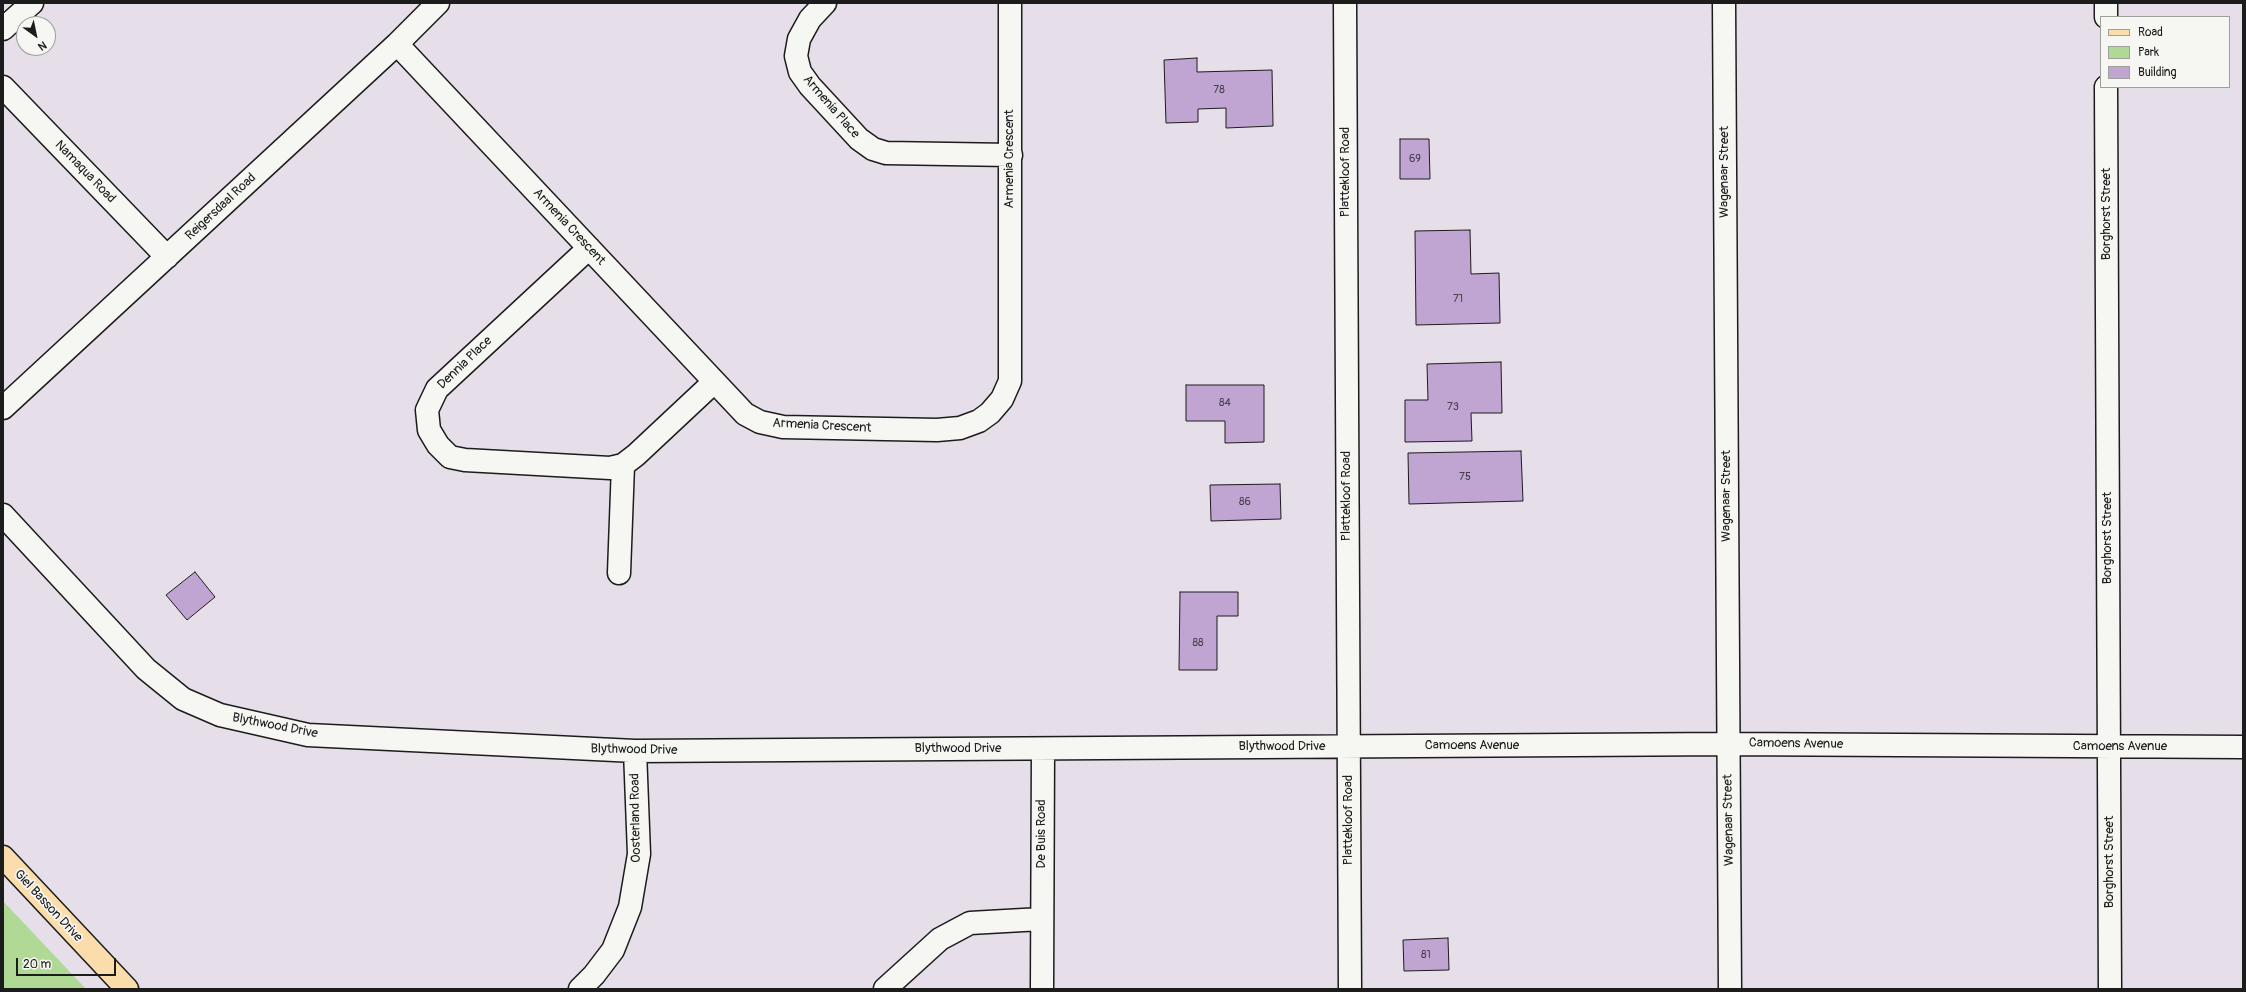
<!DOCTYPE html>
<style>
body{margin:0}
#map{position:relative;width:2246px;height:992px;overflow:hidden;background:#e6dee9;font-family:Pangolin,sans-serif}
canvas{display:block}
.frame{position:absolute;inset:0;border:4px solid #1c1c1c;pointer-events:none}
.legend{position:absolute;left:2100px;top:16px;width:130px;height:72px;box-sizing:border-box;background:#f6f6f2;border:1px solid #9f9f9c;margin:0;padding:5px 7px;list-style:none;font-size:12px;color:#1c1c1c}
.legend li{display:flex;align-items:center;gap:8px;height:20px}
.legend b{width:20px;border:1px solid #9f9f9c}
.north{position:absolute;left:16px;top:16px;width:40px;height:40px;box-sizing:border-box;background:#f6f6f2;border:1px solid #9f9f9c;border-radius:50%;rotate:147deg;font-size:11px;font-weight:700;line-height:16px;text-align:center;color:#1c1c1c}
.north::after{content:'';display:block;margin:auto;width:14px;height:18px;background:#1c1c1c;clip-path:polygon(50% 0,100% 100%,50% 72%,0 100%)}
.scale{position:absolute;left:16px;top:958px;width:100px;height:18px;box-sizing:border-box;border:2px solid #1c1c1c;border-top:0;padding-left:5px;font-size:12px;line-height:14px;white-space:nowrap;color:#1c1c1c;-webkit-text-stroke:3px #f6f6f2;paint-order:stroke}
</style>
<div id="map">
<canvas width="2246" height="992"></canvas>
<div class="frame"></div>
<ul class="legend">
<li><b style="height:5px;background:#faddab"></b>Road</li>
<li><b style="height:11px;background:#b0d996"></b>Park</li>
<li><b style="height:11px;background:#c0a5d3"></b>Building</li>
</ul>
<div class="north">N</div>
<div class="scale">20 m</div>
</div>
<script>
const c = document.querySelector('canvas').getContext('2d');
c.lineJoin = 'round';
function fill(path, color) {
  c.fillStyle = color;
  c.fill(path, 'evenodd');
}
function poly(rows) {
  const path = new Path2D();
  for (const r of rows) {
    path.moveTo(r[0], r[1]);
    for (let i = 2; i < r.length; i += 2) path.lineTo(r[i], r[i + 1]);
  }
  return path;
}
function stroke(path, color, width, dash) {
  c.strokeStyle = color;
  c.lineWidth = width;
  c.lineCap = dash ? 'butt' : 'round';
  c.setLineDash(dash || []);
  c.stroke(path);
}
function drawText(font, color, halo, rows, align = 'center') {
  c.font = font + ' Pangolin,sans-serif';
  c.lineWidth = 3.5;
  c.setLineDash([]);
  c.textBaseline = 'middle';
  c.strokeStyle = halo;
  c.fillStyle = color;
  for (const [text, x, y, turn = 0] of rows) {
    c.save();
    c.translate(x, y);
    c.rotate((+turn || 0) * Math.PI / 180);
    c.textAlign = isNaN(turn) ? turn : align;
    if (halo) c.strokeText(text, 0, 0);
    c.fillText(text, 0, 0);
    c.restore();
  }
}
const green = poly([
 [3,901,86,989,3,989]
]);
const building = poly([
 [1197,58,1197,72,1272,70,1273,126,1226,128,1226,108,1198,109,1198,122,1166,123,1164,60,1197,58],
 [1400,139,1429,139,1430,179,1400,179,1400,139],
 [1470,230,1471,274,1499,273,1500,323,1416,325,1415,231,1470,230],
 [1501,362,1502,413,1471,413,1472,441,1405,442,1405,400,1428,400,1427,364,1501,362],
 [1186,385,1264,385,1264,442,1225,443,1225,421,1186,421,1186,385],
 [1521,451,1523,501,1409,504,1408,453,1521,451],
 [1280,484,1281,519,1211,521,1210,485,1280,484],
 [195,572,215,597,187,620,166,595,195,572],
 [1180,592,1238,592,1238,616,1217,616,1217,670,1179,670,1180,592],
 [1448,938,1449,970,1404,971,1403,940,1448,938]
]);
const minor = poly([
 [825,3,810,19,799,39,796,56,800,72,810,86,859,139,873,149,886,153,1011,155],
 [1345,3,1350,989],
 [1724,3,1730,989],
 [2106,3,2106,17],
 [3,29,32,3],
 [397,44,745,414,760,422,783,427,937,430,960,428,979,421,990,413,1002,399,1010,381,1010,3],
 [3,87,167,257],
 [2106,87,2110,989],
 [589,248,437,389,427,410,429,430,438,445,450,457,465,460,610,468,623,465,636,455,714,382],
 [3,408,397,44,438,3],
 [3,515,146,669,183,699,220,715,308,735,635,751,1728,744,2243,747],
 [619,573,623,465],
 [580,989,594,975,613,950,630,907,639,854,635,751],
 [885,989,940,939,970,923,1041,919],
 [1042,989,1043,749]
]);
const primary = poly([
 [3,857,127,989]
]);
const numberNames = [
 ["78",1219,90],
 ["69",1415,159],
 ["71",1458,299],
 ["84",1225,403],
 ["73",1453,407],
 ["75",1465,477],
 ["86",1245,502],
 ["88",1198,643],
 ["81",1426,955]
];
const streetNames = [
 ["Armenia Place",831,107,49],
 ["Armenia Crescent",1010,159,-90],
 ["Namaqua Road",85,172,46],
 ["Plattekloof Road",1346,172,-90],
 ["Wagenaar Street",1725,172,-90],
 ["Reigersdaal Road",221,207,-43],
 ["Borghorst Street",2107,214,-90],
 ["Armenia Crescent",569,227,47],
 ["Dennia Place",465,363,-44],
 ["Armenia Crescent",822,426,3],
 ["Plattekloof Road",1347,496,-90],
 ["Wagenaar Street",1727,496,-90],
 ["Borghorst Street",2108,538,-90],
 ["Blythwood Drive",275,726,11],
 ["Camoens Avenue",1796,744,1],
 ["Camoens Avenue",1472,746],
 ["Blythwood Drive",1282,747],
 ["Camoens Avenue",2120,747],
 ["Blythwood Drive",958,749],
 ["Blythwood Drive",634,750,1],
 ["Oosterland Road",636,818,-91],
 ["Plattekloof Road",1349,820,-90],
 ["Wagenaar Street",1729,820,-91],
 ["De Buis Road",1042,834,-90],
 ["Borghorst Street",2110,862,-90],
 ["Giel Basson Drive",48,906,47]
];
fill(green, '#b0d996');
fill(building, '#c0a5d3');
stroke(building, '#1c1c1c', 1);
stroke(minor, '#1c1c1c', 25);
stroke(primary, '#1c1c1c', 25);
stroke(minor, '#f6f6f2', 22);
stroke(primary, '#faddab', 22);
drawText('11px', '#453e4a', null, numberNames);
drawText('13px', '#1c1c1c', '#f6f6f2', streetNames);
</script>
